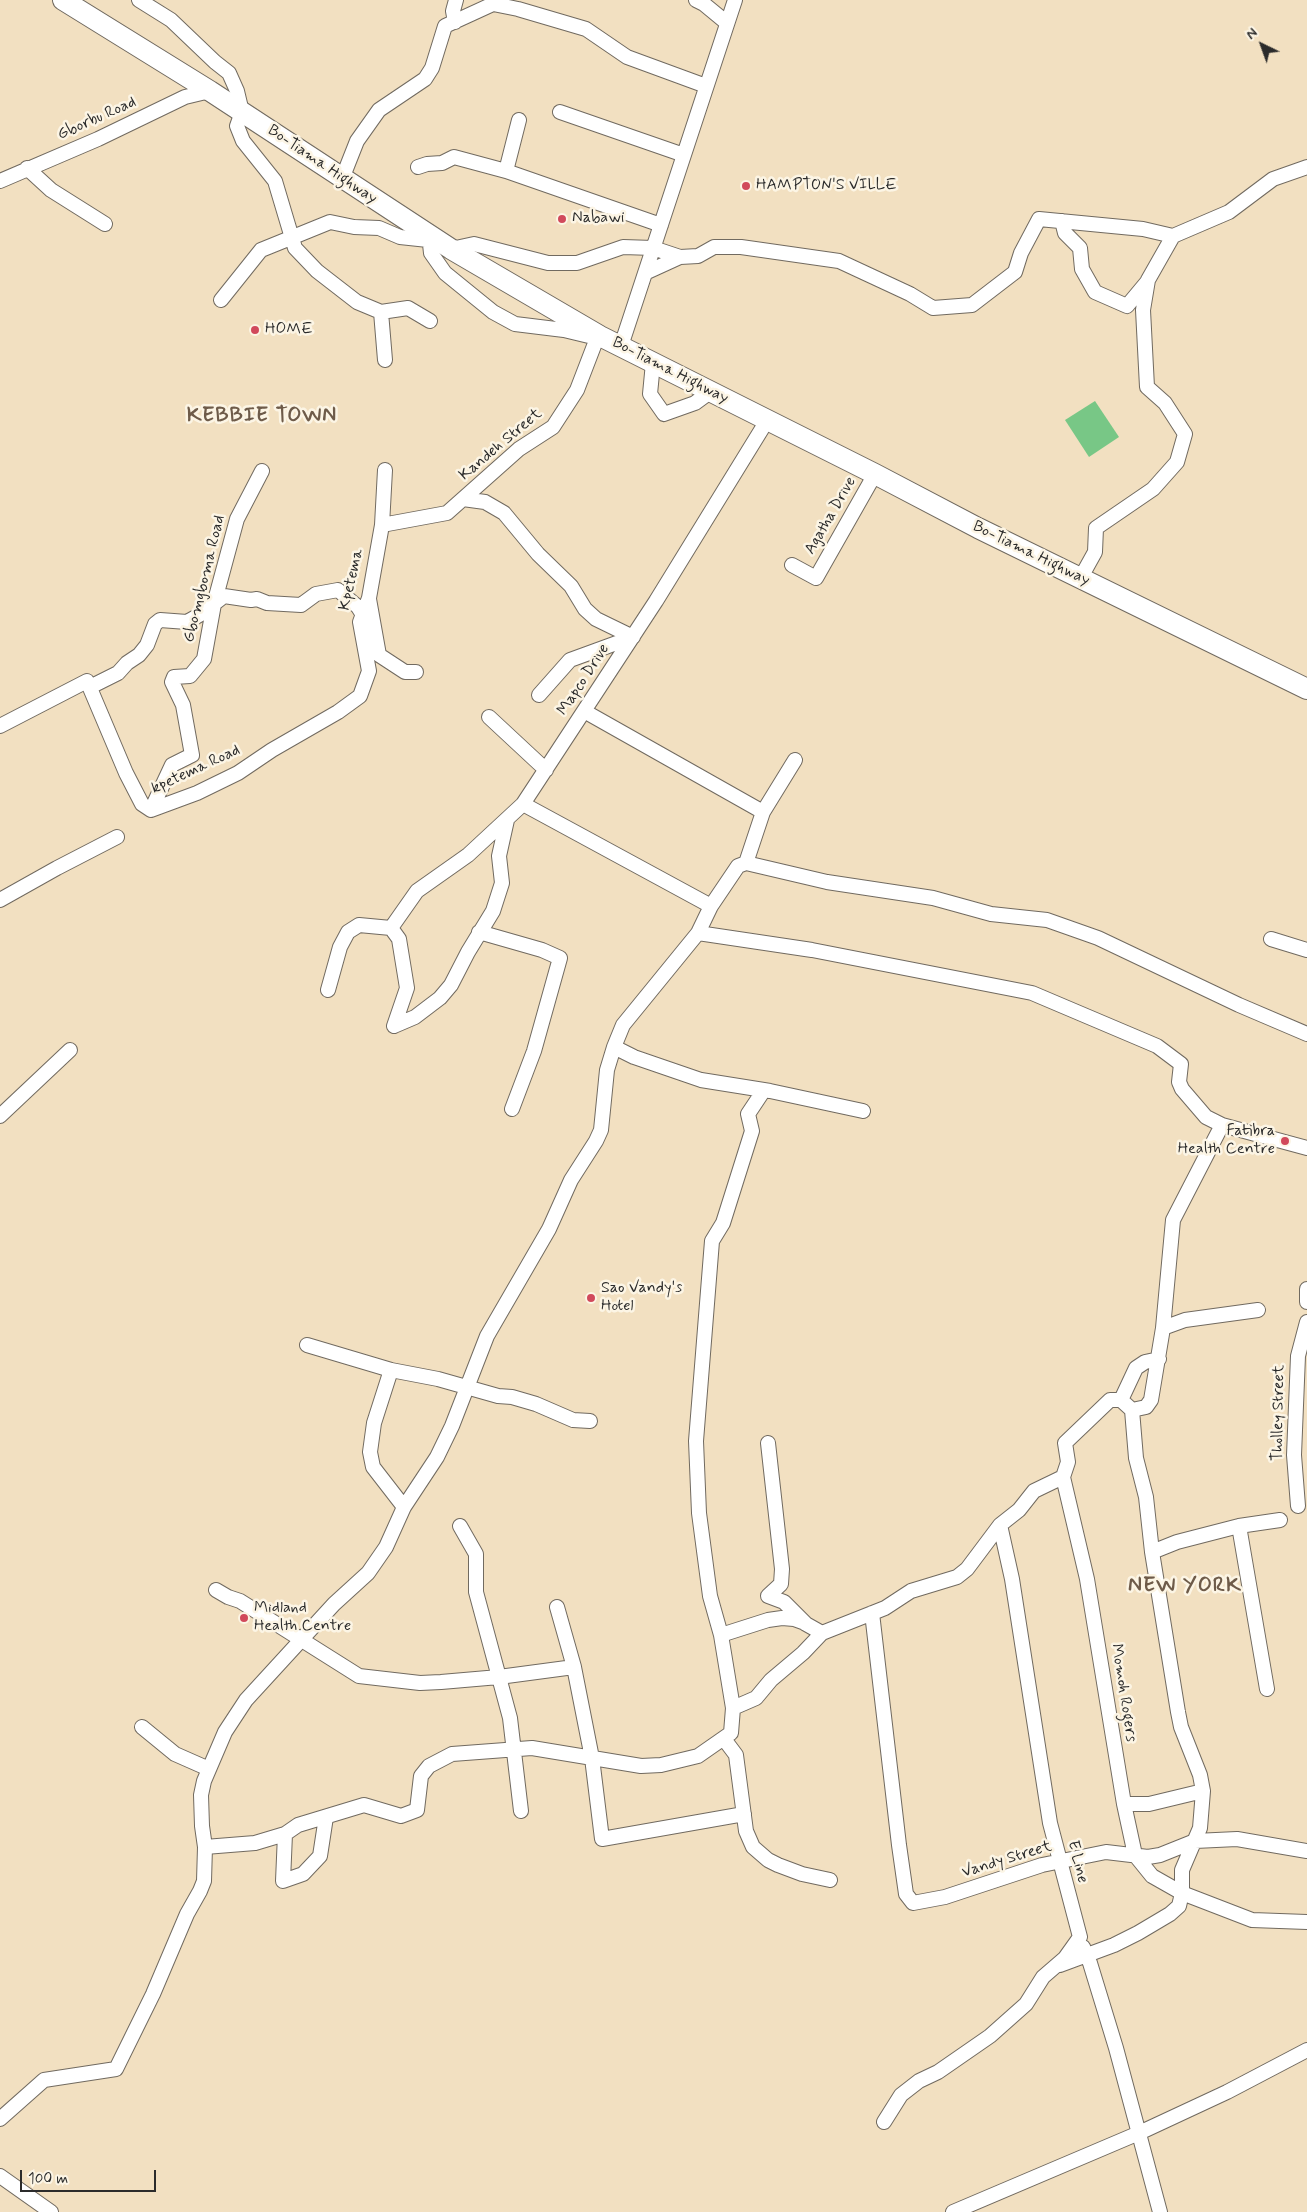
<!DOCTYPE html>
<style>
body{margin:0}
#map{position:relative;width:1307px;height:2212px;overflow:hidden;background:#f2e0c1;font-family:Mynerve,sans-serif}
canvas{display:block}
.north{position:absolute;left:1237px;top:20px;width:50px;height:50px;-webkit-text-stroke:4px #fcf5e5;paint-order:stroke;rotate:318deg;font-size:14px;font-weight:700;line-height:20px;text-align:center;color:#2b2b2b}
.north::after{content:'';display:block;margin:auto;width:18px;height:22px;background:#2b2b2b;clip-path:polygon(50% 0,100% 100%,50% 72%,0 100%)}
.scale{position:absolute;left:20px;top:2170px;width:136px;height:22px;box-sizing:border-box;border:2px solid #2b2b2b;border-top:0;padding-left:6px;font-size:15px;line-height:18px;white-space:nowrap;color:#2b2b2b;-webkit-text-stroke:4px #fcf5e5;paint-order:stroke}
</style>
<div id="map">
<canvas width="1307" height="2212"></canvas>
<div class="north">N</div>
<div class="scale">100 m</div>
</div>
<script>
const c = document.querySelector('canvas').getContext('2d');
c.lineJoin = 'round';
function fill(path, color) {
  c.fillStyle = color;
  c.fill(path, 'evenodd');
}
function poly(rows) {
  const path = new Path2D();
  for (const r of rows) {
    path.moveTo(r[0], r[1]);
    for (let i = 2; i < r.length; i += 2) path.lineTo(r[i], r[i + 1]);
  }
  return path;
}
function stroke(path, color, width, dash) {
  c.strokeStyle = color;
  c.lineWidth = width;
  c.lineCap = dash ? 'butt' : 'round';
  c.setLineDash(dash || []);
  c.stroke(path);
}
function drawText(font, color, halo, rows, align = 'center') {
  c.font = font + ' Mynerve,sans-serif';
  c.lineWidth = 5;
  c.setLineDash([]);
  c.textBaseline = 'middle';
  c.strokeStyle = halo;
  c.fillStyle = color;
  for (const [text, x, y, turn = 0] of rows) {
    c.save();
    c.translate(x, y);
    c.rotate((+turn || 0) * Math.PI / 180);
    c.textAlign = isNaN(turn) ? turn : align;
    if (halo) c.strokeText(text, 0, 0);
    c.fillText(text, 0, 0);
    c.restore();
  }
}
const green = poly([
 [1095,401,1119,437,1089,457,1065,420]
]);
const minor = poly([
 [139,0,171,20,215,62,229,73,237,91,242,112,237,126,243,141,275,181,295,248,317,271,357,302,381,312,385,360],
 [696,0,704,4,727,23],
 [455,22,453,11,456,0],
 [560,112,684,155],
 [519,120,506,171,661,225],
 [418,167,427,164,442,163,454,157,506,171],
 [27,168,51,190,105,224],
 [342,179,357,141,379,110,425,79,432,68,445,26,493,4,518,9,586,29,627,57,706,86],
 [0,181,98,139,185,97,210,91],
 [1062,221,1065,233,1080,248,1082,269,1095,292,1127,306,1147,282],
 [429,235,431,253,445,273,493,312,515,324,564,330,593,337],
 [451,249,474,244,548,263,577,263,623,247,653,248,680,257],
 [645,273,680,257,698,256,714,247,741,247,839,261,910,294,933,308,972,305,1015,272,1021,253,1039,219,1143,229,1173,236],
 [221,300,261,250,330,222,354,227,379,228,400,237,428,240],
 [381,312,408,308,430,321],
 [621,346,735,0],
 [653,363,650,394,664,414,695,403,710,392],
 [463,499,485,502,504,513,538,554,571,586,585,609,596,619,633,637,570,660,539,695],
 [382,525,447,513,519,449,553,427,577,390,597,338],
 [792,565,816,578,875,474],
 [1080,579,1095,552,1096,528,1153,489,1177,462,1185,434,1165,403,1147,387,1143,310,1148,280,1173,236,1229,212,1273,179,1307,167],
 [369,599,379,655,405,672,416,672],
 [90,687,118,673,127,663,139,655,147,645,155,624,160,620,187,622,201,614,224,596,251,600,257,599,267,603,301,605,316,594,338,590,358,607,363,615],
 [584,711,763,812],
 [489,717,546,770],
 [0,726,87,681,126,773,142,804,151,810,197,793,238,773,272,750,338,712,360,696,369,671,360,622,369,598,382,525,385,470],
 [523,804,711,906],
 [151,810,172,765,192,755,183,705,172,682,174,677,190,676,204,659,214,604,237,519,262,471],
 [746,863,763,812,795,760],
 [0,900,57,868,117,837],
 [391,928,417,891,468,855,523,804,656,601,768,419],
 [479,932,542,950,560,958,534,1051,512,1109],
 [698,933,812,950,1032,993,1157,1046,1181,1064,1179,1082,1182,1089,1206,1117,1222,1125],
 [1271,939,1307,950],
 [328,990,340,947,348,932,359,925,391,928,399,939,407,988,394,1026],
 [394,1026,415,1017,440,998,451,985,468,952,493,911,502,883,499,856,507,820],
 [614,1047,607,1070,601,1130,596,1141,571,1180,549,1229,487,1336,452,1426,437,1457,404,1507,386,1547,368,1573,334,1604,246,1700,225,1732,204,1781,201,1795,202,1826,205,1847,255,1843,285,1834,298,1825,364,1805,401,1816,417,1810,421,1776,429,1766,452,1754,532,1748,641,1766,661,1765,698,1756,731,1733,733,1708,756,1698,771,1680,803,1653,822,1633,885,1608,911,1591,957,1577,967,1569,1000,1525,1019,1510,1034,1491,1063,1477,1068,1462,1065,1443,1110,1400,1121,1400,1132,1410,1136,1458,1146,1497,1152,1552,1178,1712,1181,1727,1200,1775,1203,1791,1200,1828,1182,1870,1182,1893,1252,1920,1307,1922],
 [863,1111,770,1091,701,1080,634,1057,614,1047,623,1025,698,933,711,906,738,866,746,863,827,882,933,898,991,914,1047,920,1098,938,1239,1005,1307,1034],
 [0,1116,70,1050],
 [1307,1289,1307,1302],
 [1163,1328,1185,1320,1258,1310],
 [307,1345,391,1370,438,1379,498,1396,512,1397,536,1404,573,1420,590,1421],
 [391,1370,374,1423,370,1452,373,1467,404,1507],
 [1121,1400,1136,1368,1145,1362,1159,1359],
 [1132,1410,1146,1407,1151,1400,1163,1328,1173,1220,1222,1125,1307,1148],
 [768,1443,782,1569,781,1584,768,1596,784,1602,806,1624,822,1633],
 [1298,1506,1294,1455,1298,1356,1307,1322],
 [460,1526,476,1554,476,1592,510,1718,521,1811],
 [1239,1526,1267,1689],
 [1152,1552,1177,1542,1239,1526,1280,1520],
 [216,1590,228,1597,240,1601,359,1676,420,1683,441,1682,499,1677,574,1667],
 [557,1607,574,1667,592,1758,602,1839,744,1814],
 [872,1613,899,1845,906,1894,913,1903,945,1897,1042,1865,1106,1852,1148,1857,1160,1855,1195,1841,1237,1839,1307,1851],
 [721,1635,768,1620,782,1618,794,1619,805,1623],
 [733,1708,721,1635,710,1596,699,1513,696,1441,712,1241,723,1223,752,1131,748,1114,764,1090],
 [142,1727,175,1754,209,1769],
 [724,1739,736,1755,746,1831,753,1847,768,1860,778,1865,802,1874,830,1880],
 [1124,1804,1149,1804,1203,1791],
 [285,1834,283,1881,303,1874,320,1856,326,1817],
 [1083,1947,1090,1963,1116,2048,1160,2212],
 [1060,1965,1114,1945,1138,1933,1170,1914,1179,1906,1182,1893,1152,1876,1135,1855,1124,1804,1087,1579,1063,1477],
 [0,2119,44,2080,116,2069,153,1994,187,1914,200,1891,204,1881,205,1847],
 [884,2122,901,2095,919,2081,938,2072,990,2036,1026,2004,1043,1977,1065,1958,1080,1937,1050,1823,1012,1579,1000,1525],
 [0,2176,51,2212],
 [953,2212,1139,2133,1227,2092,1307,2050]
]);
const highway = poly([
 [63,0,210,91,451,249,600,336,875,474,978,528,1307,689]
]);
const markers = [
 [746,186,5,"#d1495b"],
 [562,219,5,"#d1495b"],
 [255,330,5,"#d1495b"],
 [1285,1141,5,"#d1495b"],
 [591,1298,5,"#d1495b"],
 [244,1618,5,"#d1495b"]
];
const streetNames = [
 ["Gborbu Road",97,119,-24],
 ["Bo-Tiama Highway",322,165,34],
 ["Bo-Tiama Highway",670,371,27],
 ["Kandeh Street",501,445,-40],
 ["Agatha Drive",831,516,-60],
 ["Bo-Tiama Highway",1031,554,26],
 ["Gbomgboma Road",205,579,-76],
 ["Kpetema",352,580,-77],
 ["Mapco Drive",584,680,-57],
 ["kpetema Road",196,770,-25],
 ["Tholley Street",1279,1413,-89],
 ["Momoh Rogers",1123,1693,81],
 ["Vandy Street",1007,1860,-17],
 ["E Line",1077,1862,76]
];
const poiNames = [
 ["HAMPTON'S VILLE",756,186],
 ["Nabawi",572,219],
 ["HOME",265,330],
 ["Fatibra",1275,1132,"right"],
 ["Health Centre",1275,1150,"right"],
 ["Sao Vandy's",601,1289],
 ["Hotel",601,1307],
 ["Midland",254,1609],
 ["Health Centre",254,1627]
];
const districtNames = [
 ["KEBBIE TOWN",262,417],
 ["NEW YORK",1185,1587]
];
fill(green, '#78c786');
stroke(minor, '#716a60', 16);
stroke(highway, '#716a60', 22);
stroke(minor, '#fff', 14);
stroke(highway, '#fff', 20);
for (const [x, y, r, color] of markers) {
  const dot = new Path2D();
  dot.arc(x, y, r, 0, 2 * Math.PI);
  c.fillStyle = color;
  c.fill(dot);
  stroke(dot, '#fcf5e5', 2);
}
drawText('16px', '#2b2b2b', '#fcf5e5', streetNames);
drawText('16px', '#2b2b2b', '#fcf5e5', poiNames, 'left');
c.letterSpacing = '1px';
drawText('bold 21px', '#6e5b49', '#fcf5e5', districtNames);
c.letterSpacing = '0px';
</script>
